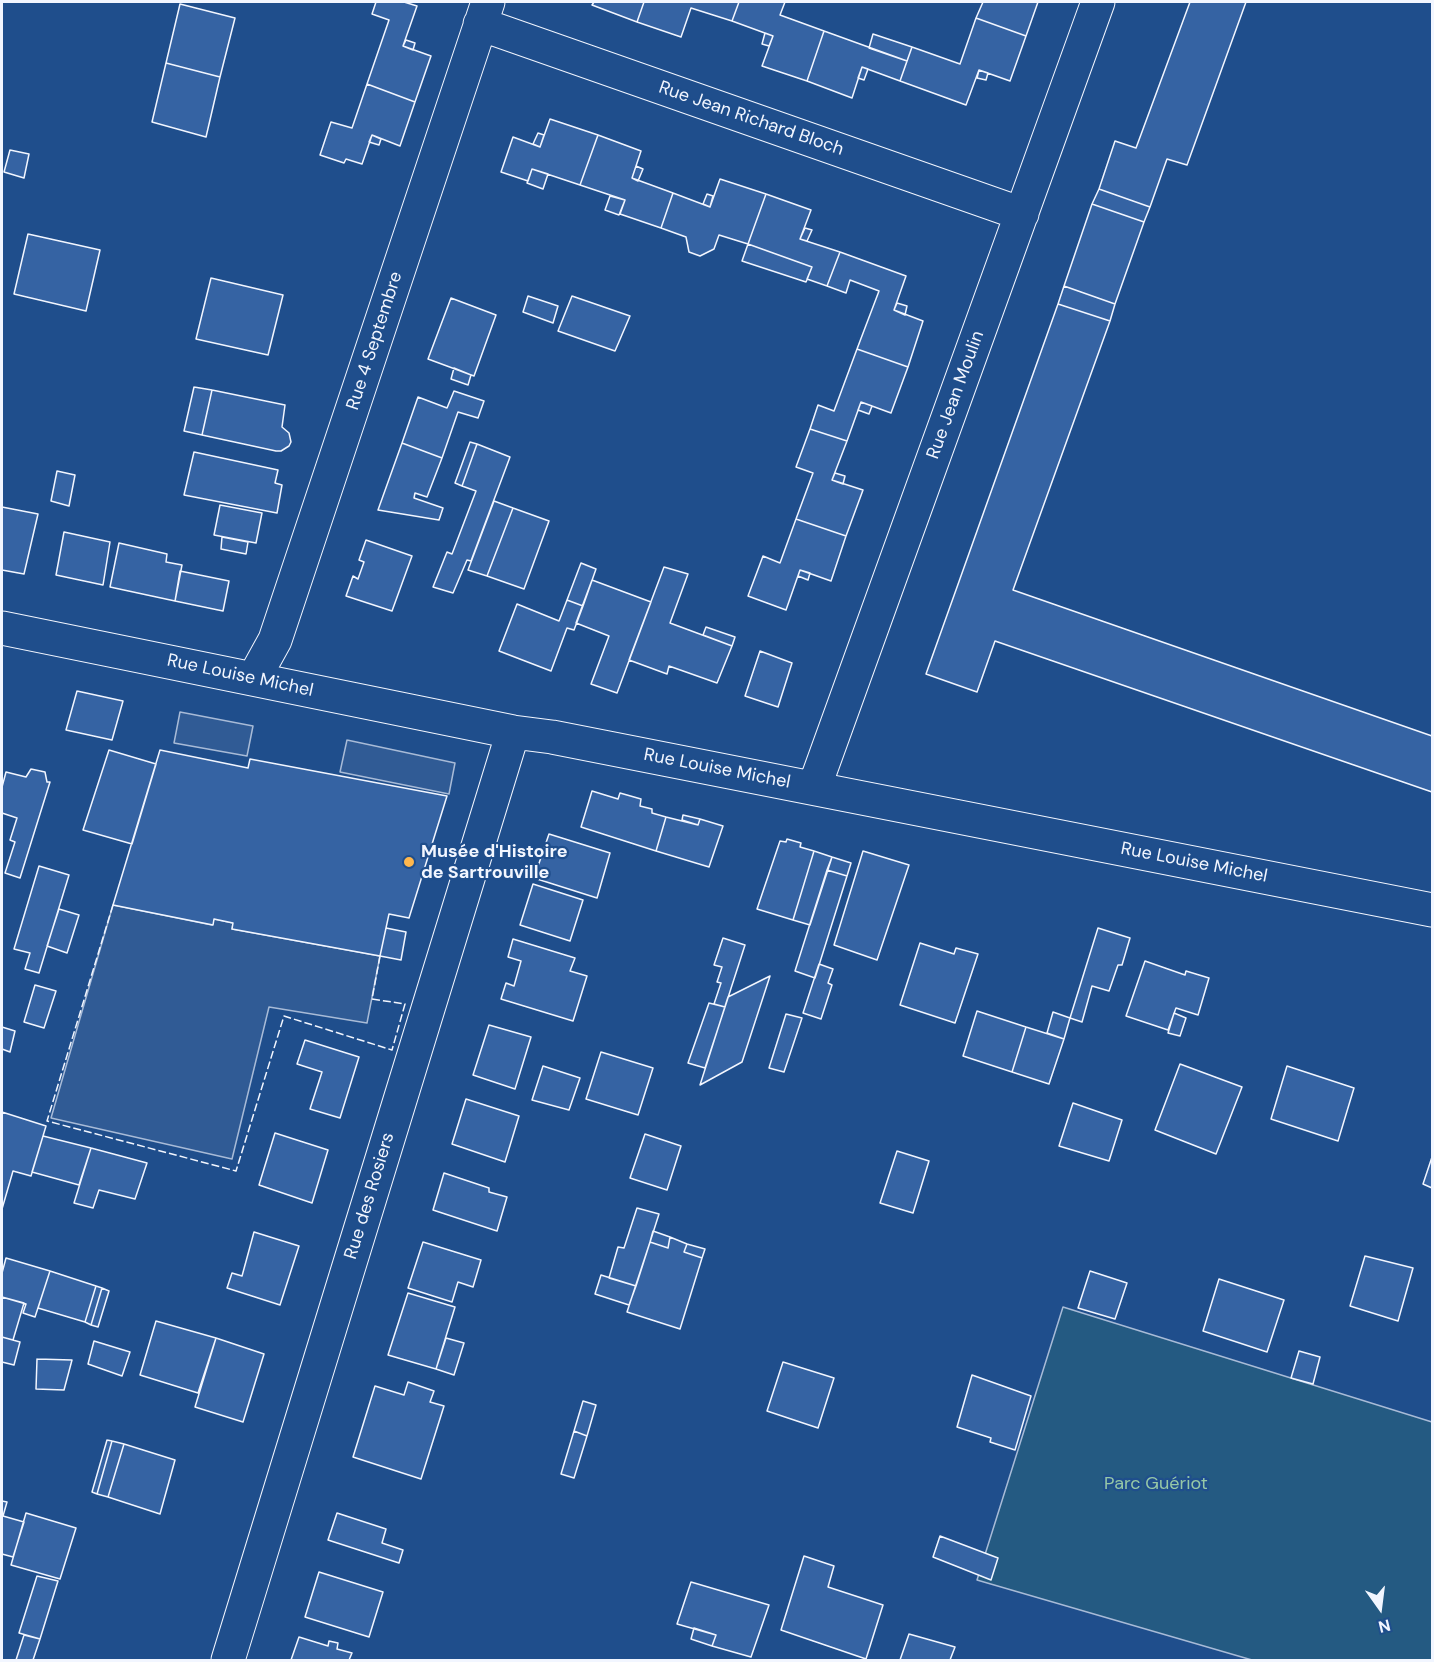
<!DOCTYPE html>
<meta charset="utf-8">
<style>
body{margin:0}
#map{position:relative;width:1434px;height:1662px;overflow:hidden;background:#1f4e8c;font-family:"DM Sans",sans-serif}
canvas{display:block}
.frame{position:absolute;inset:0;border:3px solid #f2f6ff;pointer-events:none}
.north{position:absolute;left:1350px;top:1578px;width:60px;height:60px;-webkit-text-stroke:4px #1f4e8c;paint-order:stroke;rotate:166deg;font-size:16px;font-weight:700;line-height:24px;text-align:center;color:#f2f6ff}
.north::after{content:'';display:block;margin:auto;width:21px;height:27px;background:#f2f6ff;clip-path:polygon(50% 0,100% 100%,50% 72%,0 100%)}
</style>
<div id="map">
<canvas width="1434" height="1662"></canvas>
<div class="frame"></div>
<div class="north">N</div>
</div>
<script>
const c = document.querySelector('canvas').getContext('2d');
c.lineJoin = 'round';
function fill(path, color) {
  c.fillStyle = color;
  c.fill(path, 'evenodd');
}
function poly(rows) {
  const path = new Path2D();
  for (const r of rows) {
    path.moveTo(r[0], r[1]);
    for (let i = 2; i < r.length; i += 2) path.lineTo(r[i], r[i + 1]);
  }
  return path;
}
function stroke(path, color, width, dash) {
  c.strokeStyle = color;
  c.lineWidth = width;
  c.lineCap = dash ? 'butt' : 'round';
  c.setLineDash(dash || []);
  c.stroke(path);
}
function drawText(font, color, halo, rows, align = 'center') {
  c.font = font + ' "DM Sans",sans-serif';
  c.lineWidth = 4.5;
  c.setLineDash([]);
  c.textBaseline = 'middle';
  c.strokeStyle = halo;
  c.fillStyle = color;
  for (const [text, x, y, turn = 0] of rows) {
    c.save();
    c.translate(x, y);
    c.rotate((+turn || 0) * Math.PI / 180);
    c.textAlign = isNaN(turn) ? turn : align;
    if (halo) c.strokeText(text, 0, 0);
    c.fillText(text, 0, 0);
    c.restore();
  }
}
const green = poly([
 [1063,1307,1432,1422,1432,1660,1252,1660,977,1580,1063,1307]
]);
const parking = poly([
 [180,712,253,726,247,756,174,743,180,712],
 [347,740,455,763,449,794,340,772,347,740],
 [113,905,212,925,214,919,233,923,232,929,380,956,367,1023,269,1007,232,1159,51,1118,113,905]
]);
const building = poly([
 [376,2,404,2,417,6,403,46,431,56,415,102,367,84,389,20,372,14,376,2],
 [594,2,644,2,637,22,592,5,594,2],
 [644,2,739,2,732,21,691,8,681,37,637,22,644,2],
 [739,2,785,2,780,15,824,31,807,81,762,66,773,36,732,21,739,2],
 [983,2,1038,2,1026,36,976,18,983,2],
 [1190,2,1246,2,1187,165,1167,159,1150,207,1099,189,1115,141,1136,148,1190,2],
 [180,4,235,18,220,77,166,63,180,4],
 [976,18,1026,36,1010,81,979,70,966,105,900,81,912,47,960,64,976,18],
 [824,31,907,61,900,81,862,67,852,98,807,81,824,31],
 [765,33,773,36,769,46,762,44,765,33],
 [873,34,912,47,907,61,869,48,873,34],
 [406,40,415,43,413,50,403,46,406,40],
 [166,63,220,77,206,137,152,122,166,63],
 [862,67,868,69,864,80,858,78,862,67],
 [979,70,988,73,986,80,977,78,979,70],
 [367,84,415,102,400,146,372,135,362,164,346,159,344,163,320,155,331,122,352,128,367,84],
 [550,119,598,135,580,185,532,169,528,181,501,172,513,137,540,147,550,119],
 [538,133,544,135,540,147,533,144,538,133],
 [372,135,381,139,379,145,369,142,372,135],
 [598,135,641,151,632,178,673,193,661,228,620,214,625,200,580,185,598,135],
 [10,150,29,154,24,178,4,172,10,150],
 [636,166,643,169,638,181,632,178,636,166],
 [532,169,548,174,543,189,527,183,532,169],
 [720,179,766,194,748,244,719,235,714,249,700,256,689,252,686,237,661,228,673,193,710,207,720,179],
 [1099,189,1150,207,1144,222,1092,204,1099,189],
 [707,194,713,196,710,207,703,204,707,194],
 [766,194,811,210,800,239,840,252,827,286,807,279,812,267,748,244,766,194],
 [610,196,625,200,619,215,605,210,610,196],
 [1092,204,1144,222,1115,304,1064,286,1092,204],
 [805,228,812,230,807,241,800,239,805,228],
 [28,234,100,250,86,311,14,294,28,234],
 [748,244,812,267,806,282,742,261,748,244],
 [840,252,906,276,894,310,923,321,908,367,857,349,879,291,850,280,846,293,827,286,840,252],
 [211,278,283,295,268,355,196,339,211,278],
 [1064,286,1115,304,1110,321,1058,304,1064,286],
 [528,296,558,306,553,323,523,312,528,296],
 [572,296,630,316,615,351,558,331,572,296],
 [451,298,496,315,474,376,428,359,451,298],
 [897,303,907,306,905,315,894,310,897,303],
 [1058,304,1110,321,1013,590,1432,736,1432,792,995,641,977,692,926,674,1058,304],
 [857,349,908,367,891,413,861,402,847,441,810,429,818,405,834,411,857,349],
 [454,368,471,375,468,385,451,379,454,368],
 [194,387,212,390,202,435,184,431,194,387],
 [212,390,285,405,282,427,289,433,291,442,289,446,281,451,276,451,202,435,212,390],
 [454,391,484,401,478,418,458,412,442,458,402,443,418,397,447,408,454,391],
 [861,402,872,406,869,414,858,410,861,402],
 [810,429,847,441,832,480,863,490,846,536,796,519,813,473,796,467,810,429],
 [470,442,477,444,462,486,455,483,470,442],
 [402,443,442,458,427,497,415,493,414,498,443,508,439,520,378,510,402,443],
 [477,444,510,457,471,561,467,560,453,593,433,587,447,552,452,554,476,491,462,486,477,444],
 [194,452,278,470,275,483,282,485,277,513,184,495,194,452],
 [57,471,75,475,69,506,51,501,57,471],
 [835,473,845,476,843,484,832,480,835,473],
 [494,501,513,508,487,576,468,570,494,501],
 [220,505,262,513,256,543,214,535,220,505],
 [2,507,38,514,24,574,2,570,2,507],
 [513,508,549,521,524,589,487,576,513,508],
 [796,519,846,536,831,581,800,570,786,610,748,596,763,556,780,563,796,519],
 [64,532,110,542,103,585,56,575,64,532],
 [222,537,248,542,246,554,221,549,222,537],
 [366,540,412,556,392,611,346,596,353,576,358,579,364,562,359,560,366,540],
 [119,543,167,554,166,562,182,565,175,601,110,587,119,543],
 [581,563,596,569,583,606,567,600,581,563],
 [664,567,688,574,670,623,732,646,717,683,669,666,667,674,629,660,664,567],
 [800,570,810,573,808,580,798,576,800,570],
 [180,571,229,581,223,611,175,601,180,571],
 [592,580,651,602,617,693,591,684,609,636,576,623,592,580],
 [567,600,583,606,574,630,567,628,551,671,499,651,517,604,559,621,567,600],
 [706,627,735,637,732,646,703,635,706,627],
 [760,651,792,663,778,707,745,696,760,651],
 [77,691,123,701,112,740,66,730,77,691],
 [109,750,156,764,132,844,83,830,109,750],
 [160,750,248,768,250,759,447,796,409,918,389,914,380,956,232,929,233,923,214,919,213,925,113,905,160,750],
 [31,769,45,772,47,782,50,782,20,878,5,873,15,842,10,840,17,818,2,813,2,787,6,772,26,777,31,769],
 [592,791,618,799,620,793,641,799,640,806,652,809,652,813,666,817,656,851,581,827,592,791],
 [683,815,700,819,698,825,682,820,683,815],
 [666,817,698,825,700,819,723,826,709,867,656,851,666,817],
 [549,834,610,853,597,898,534,878,549,834],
 [787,839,801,843,800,847,814,851,793,920,757,909,780,841,786,842,787,839],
 [814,851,832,857,810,925,793,920,814,851],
 [863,851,909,865,877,960,834,945,863,851],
 [832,857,851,863,847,876,827,870,832,857],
 [39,866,69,875,39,973,25,969,30,953,14,949,39,866],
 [827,870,847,876,815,978,795,971,827,870],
 [533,884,583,900,570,941,520,925,533,884],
 [59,909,79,915,67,953,47,946,59,909],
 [386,928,406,932,401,960,380,956,386,928],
 [1098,928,1130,938,1122,965,1118,965,1109,991,1092,986,1082,1022,1070,1018,1098,928],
 [723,938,745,945,725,1007,714,1004,721,983,717,982,722,967,714,965,723,938],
 [513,939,575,958,570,971,587,976,573,1021,501,999,506,983,514,986,521,961,508,957,513,939],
 [920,943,954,954,956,948,978,954,955,1023,900,1005,920,943],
 [1145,961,1185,975,1186,971,1209,978,1198,1015,1176,1008,1168,1030,1126,1016,1145,961],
 [819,964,833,969,828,983,832,985,821,1019,803,1013,819,964],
 [770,976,742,1062,700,1085,728,997,770,976],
 [35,985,56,991,44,1028,24,1022,35,985],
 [709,1003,725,1007,705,1068,688,1063,709,1003],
 [977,1011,1026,1027,1012,1072,963,1056,977,1011],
 [1053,1012,1070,1018,1064,1039,1047,1033,1053,1012],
 [1174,1013,1186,1018,1180,1036,1168,1033,1174,1013],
 [786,1014,802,1018,784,1072,769,1068,786,1014],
 [489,1025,531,1037,515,1089,473,1075,489,1025],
 [2,1027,15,1031,10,1052,2,1049,2,1027],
 [1026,1027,1064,1039,1049,1084,1012,1072,1026,1027],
 [305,1040,359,1057,340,1118,310,1109,322,1072,297,1064,305,1040],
 [601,1052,653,1068,638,1115,586,1099,601,1052],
 [1180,1064,1242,1087,1216,1154,1155,1130,1180,1064],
 [543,1066,580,1078,569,1110,532,1100,543,1066],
 [1287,1066,1354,1088,1338,1141,1271,1119,1287,1066],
 [466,1099,519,1116,505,1162,452,1144,466,1099],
 [1073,1103,1122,1120,1109,1161,1059,1146,1073,1103],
 [2,1112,46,1126,31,1176,13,1171,2,1209,2,1112],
 [275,1133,328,1150,312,1203,259,1185,275,1133],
 [645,1134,681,1146,667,1190,630,1178,645,1134],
 [43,1136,91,1148,79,1185,32,1172,43,1136],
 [91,1148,147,1163,135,1199,99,1190,93,1208,74,1203,91,1148],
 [897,1151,929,1161,913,1213,880,1203,897,1151],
 [1432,1157,1432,1188,1423,1184,1432,1157],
 [444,1173,489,1188,489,1192,507,1197,497,1231,433,1210,444,1173],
 [637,1208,659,1214,636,1286,609,1278,618,1247,624,1248,637,1208],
 [653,1231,670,1237,668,1248,650,1242,653,1231],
 [254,1232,299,1246,280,1305,227,1288,232,1273,242,1276,254,1232],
 [670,1237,687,1244,684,1252,702,1258,680,1329,627,1312,650,1242,668,1248,670,1237],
 [423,1242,481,1260,473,1287,458,1282,452,1302,408,1288,423,1242],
 [687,1244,705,1249,702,1258,684,1252,687,1244],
 [1365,1256,1413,1268,1398,1321,1350,1306,1365,1256],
 [6,1258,50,1271,35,1317,23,1313,26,1304,2,1297,2,1273,6,1258],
 [50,1271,96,1286,85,1322,38,1308,50,1271],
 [1090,1271,1127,1283,1115,1319,1078,1308,1090,1271],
 [601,1275,636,1286,629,1305,595,1294,601,1275],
 [1219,1279,1284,1300,1267,1352,1203,1331,1219,1279],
 [96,1286,102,1288,91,1325,85,1322,96,1286],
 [102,1288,109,1291,98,1327,91,1325,102,1288],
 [408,1293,455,1307,436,1369,388,1355,408,1293],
 [2,1297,24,1303,13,1340,2,1337,2,1297],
 [156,1321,216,1338,198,1393,140,1375,156,1321],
 [2,1337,20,1342,14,1365,2,1362,2,1337],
 [216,1338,264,1354,243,1422,195,1407,216,1338],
 [446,1338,464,1343,454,1375,436,1369,446,1338],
 [94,1341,130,1352,122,1376,88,1364,94,1341],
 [1299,1351,1320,1357,1313,1384,1291,1378,1299,1351],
 [37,1359,72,1360,64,1390,36,1389,37,1359],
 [783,1362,834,1378,818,1428,767,1411,783,1362],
 [972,1375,1031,1396,1015,1450,990,1442,991,1438,957,1427,972,1375],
 [408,1382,434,1391,430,1402,444,1406,421,1479,353,1457,375,1386,404,1395,408,1382],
 [583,1401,596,1405,587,1436,574,1431,583,1401],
 [574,1431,587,1436,574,1478,561,1474,574,1431],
 [107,1440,112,1441,97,1494,92,1492,107,1440],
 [112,1441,124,1444,108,1497,97,1494,112,1441],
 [124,1444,175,1460,160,1514,108,1497,124,1444],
 [2,1501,7,1502,3,1516,24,1522,13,1557,2,1554,2,1501],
 [26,1513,76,1528,60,1579,11,1565,26,1513],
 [337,1513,386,1529,382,1543,403,1550,399,1563,328,1540,337,1513],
 [940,1536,998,1558,991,1580,933,1557,940,1536],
 [804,1556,834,1566,828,1587,883,1605,866,1659,781,1630,804,1556],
 [319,1572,383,1592,369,1637,305,1617,319,1572],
 [37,1576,58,1581,40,1639,19,1633,37,1576],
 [691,1582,769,1605,751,1657,712,1646,716,1635,677,1624,691,1582],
 [694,1628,716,1635,712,1646,691,1639,694,1628],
 [909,1634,955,1647,950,1660,900,1660,909,1634],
 [24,1635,40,1639,33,1660,16,1660,24,1635],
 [299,1637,328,1646,329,1641,338,1643,337,1649,352,1653,349,1660,291,1660,299,1637]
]);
const minor = poly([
 [480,24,1022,214],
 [2,628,513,732,552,737,1432,910],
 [254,678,275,640,488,2],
 [814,788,1098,2],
 [228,1660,513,732]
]);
const fence = poly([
 [113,905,47,1121,236,1171,284,1016,392,1050,405,1004,372,999,380,956]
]);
const markers = [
 [409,862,6,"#ffb74d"]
];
const streetNames = [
 ["Rue Jean Richard Bloch",751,119,19],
 ["Rue 4 Septembre",375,341,-72],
 ["Rue Jean Moulin",956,395,-70],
 ["Rue Louise Michel",240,676,12],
 ["Rue Louise Michel",717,769,11],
 ["Rue Louise Michel",1194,863,11],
 ["Rue des Rosiers",370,1196,-73]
];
const poiNames = [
 ["Musée d'Histoire",421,852],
 ["de Sartrouville",421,873]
];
const parkNames = [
 ["Parc Guériot",1156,1484]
];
fill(green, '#245a82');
stroke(green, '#a8bbd7', 1.5);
fill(parking, '#305b95');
stroke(parking, '#a8bbd7', 1.5);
fill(building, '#3563a3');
stroke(building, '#f2f6ff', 1.5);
stroke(minor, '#f2f6ff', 35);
stroke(minor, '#1f4e8c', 33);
stroke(fence, '#f2f6ff', 1.5, [8, 3]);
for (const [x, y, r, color] of markers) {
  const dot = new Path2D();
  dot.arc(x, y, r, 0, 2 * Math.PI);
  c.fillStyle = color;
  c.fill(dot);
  stroke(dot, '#1f4e8c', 2);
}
drawText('18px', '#f2f6ff', '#1f4e8c', streetNames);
drawText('bold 18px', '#f2f6ff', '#1f4e8c', poiNames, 'left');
drawText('18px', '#97c8a6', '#1f4e8c', parkNames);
</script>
